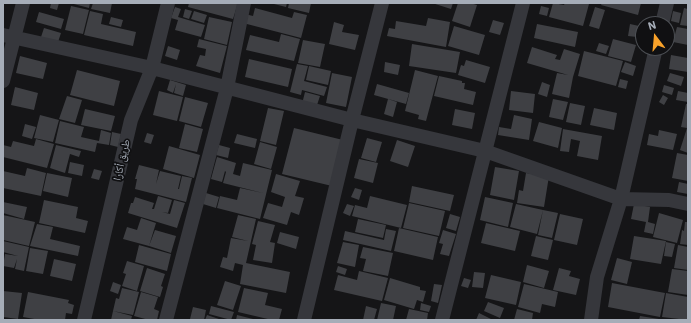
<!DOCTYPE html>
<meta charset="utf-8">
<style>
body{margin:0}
#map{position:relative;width:691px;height:323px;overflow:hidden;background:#151517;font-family:"IBM Plex Sans",sans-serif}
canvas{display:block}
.frame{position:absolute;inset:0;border:4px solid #a6adb8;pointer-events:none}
.north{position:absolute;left:635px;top:16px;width:40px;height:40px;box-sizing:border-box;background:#101012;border:1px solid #4c4f54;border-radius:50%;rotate:344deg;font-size:11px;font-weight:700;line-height:16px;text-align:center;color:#a6adb8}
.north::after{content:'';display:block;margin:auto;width:14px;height:18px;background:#f9a22a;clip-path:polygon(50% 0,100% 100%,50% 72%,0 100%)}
</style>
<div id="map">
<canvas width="691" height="323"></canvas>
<div class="frame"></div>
<div class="north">N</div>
</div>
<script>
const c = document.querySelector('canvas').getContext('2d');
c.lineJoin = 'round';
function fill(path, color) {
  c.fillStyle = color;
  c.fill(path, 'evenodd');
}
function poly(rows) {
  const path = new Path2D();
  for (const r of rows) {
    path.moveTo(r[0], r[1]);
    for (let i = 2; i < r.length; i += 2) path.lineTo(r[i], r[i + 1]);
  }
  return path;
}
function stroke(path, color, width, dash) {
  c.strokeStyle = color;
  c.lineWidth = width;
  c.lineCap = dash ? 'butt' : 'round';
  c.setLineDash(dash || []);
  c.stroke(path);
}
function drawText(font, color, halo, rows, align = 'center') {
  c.font = font + ' "IBM Plex Sans","Noto Naskh Arabic",sans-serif';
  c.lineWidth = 3.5;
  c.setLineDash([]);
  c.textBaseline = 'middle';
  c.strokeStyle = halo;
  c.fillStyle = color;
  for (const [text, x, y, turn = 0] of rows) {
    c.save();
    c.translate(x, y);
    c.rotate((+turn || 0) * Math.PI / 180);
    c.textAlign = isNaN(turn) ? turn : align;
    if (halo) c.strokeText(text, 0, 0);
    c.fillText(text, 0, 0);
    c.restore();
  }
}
const building = poly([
 [51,3,59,3,57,10,50,8],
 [70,3,90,3,89,8],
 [93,3,112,3,110,13,91,9],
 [189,3,238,3,233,19,188,7],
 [270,3,287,3,286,7],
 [289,3,311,3,309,13,288,8],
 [432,3,453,3,451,9],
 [458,3,470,3,477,5,470,27,452,21],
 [553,3,564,5,565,3,589,4,583,26,549,17],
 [602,3,641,3,638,15,601,5],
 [71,6,89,10,83,34,65,30],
 [541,6,549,8,547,16,539,14],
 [175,7,181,9,178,17,205,25,201,37,175,30,178,20,171,18],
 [595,7,605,10,599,29,589,26],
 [255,8,292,18,294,12,307,15,301,38,243,23,245,14,253,16],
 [684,8,688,9,688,26,680,25],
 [185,9,192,11,189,19,183,17],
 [90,11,103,14,101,24,136,32,133,46,84,35],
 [194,11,207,15,204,23,191,19],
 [673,11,681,13,679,23,671,21],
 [39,12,64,19,61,29,36,22],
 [111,17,123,20,121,27,109,24],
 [209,17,232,22,227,45,204,39],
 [428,18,450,22,446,47,387,36,389,28,395,29,396,21,426,26],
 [493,20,504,23,500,35,489,32],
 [334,22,344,25,342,32,359,35,355,50,329,44],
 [537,24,578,32,575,47,534,38],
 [630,24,639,26,637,37,628,36],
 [454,26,485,35,479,55,448,46],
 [677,27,688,29,688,45,673,42],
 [44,28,61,33,58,42,41,37],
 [281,34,300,39,294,61,246,50,250,35,279,42],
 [199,39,227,46,220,73,196,66,200,55,205,56,206,49,197,47],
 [613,39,636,45,631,62,608,56],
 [303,40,325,44,320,67,298,63],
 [599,43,609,46,606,54,596,51],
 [412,44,460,52,456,73,409,66],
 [168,46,180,50,177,60,165,56],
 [532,47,557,55,555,59,560,60,564,49,580,54,573,77,569,98,552,94,557,73,568,75,527,63],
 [584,51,623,61,616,86,578,76],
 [671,55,688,58,688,72,669,69],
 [20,56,47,63,43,79,16,73],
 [249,59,292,69,288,87,245,77],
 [466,60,490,67,485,83,458,75,461,65,464,66],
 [385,62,400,65,398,75,384,72],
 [625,62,636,66,633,76,621,72],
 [297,64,308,66,304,81,327,87,324,96,302,90,301,95,290,92],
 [309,66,331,71,328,85,306,80],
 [77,70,120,81,114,106,70,95],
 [415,70,438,76,426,121,418,119,419,115,405,111],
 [332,73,352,77,346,107,326,103],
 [670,73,684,77,681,86,667,81],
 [439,76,462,81,462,83,465,83,464,89,476,92,473,105,434,96],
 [620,79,628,81,626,89,618,87],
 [170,80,186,85,183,96,174,93,176,84,173,93,167,90],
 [542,82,550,85,547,97,538,94],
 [377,84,409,93,406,104,374,95],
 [664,85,674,88,672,95,662,92],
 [15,87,38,93,34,110,11,105],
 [159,91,183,97,177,121,153,115],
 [511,91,535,94,533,113,509,110],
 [678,91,688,93,688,102,676,100],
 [305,92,320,96,316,108,302,104],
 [663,95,668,98,664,105,659,102],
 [67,96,82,100,75,123,59,119],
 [185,97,208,103,201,127,179,121],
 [388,99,397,102,393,117,384,114],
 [553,99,568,102,563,120,549,117],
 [570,103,585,106,581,125,566,122],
 [686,104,688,104,688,153,680,150,687,128,681,127],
 [268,108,284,111,276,145,260,141],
 [594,108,617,113,614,130,590,125],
 [85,109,115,116,111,131,81,125],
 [455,109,475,113,472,129,452,125],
 [40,115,59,120,53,142,34,138],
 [514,115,532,119,529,140,498,135,499,127,511,129],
 [60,121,84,127,81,137,99,141,101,130,111,133,109,145,97,143,95,152,55,143],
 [539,122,562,128,558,148,533,141],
 [25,124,36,127,32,139,22,136],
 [185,124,203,129,197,152,179,148],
 [294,128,343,140,332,186,282,174],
 [563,129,602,136,598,160,577,156,580,141,571,139,569,152,560,151],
 [659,130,677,134,673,150,647,145,649,134,658,136],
 [112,132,121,134,118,147,110,145],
 [147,133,154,135,151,144,144,142],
 [237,134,257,139,255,148,234,143],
 [367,138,382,142,376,162,361,158],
 [36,139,54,144,47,168,3,157,3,145,11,147,13,141,34,146],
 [397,140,415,146,408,167,390,161],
 [260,142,277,147,271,169,254,164],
 [56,145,81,151,79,157,70,154,65,173,50,168],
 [219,145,230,148,228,158,216,155],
 [169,146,200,155,194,178,163,169],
 [677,153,688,155,688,181,672,178],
 [217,157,236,163,233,174,240,176,243,163,272,170,260,219,217,208,220,196,237,200,240,188,263,193,223,183,226,172,225,171,222,182,211,179],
 [359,159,378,163,373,183,354,178],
 [70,162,84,165,82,176,68,173],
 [139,165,159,170,156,184,160,171,181,176,178,189,179,189,182,176,192,178,186,202,135,189,137,179,135,179],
 [495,167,519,171,514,200,490,195],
 [27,168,46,173,41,196,3,188,3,171,25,176],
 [94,169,102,171,99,180,91,178],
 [47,173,72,178,68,197,43,191],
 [526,173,549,176,544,207,517,203,519,190,523,191],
 [276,174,300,181,295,196,304,198,299,215,291,212,287,225,263,218,268,203,282,207,285,197,271,192],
 [679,182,688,184,688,194,677,192],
 [412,186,454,195,450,211,409,202],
 [355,188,362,190,359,200,351,197],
 [206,193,219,197,216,208,203,204],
 [158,196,172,200,168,213,162,212,170,214,174,200,185,203,177,228,128,213,131,203,133,203,135,197,154,203,152,209,154,209],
 [370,196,407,205,401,228,352,216,355,205,367,208],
 [485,197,513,203,508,227,480,220],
 [44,200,78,207,76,218,88,221,85,233,39,223],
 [3,202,27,207,24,219,3,213],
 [409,203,445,211,439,236,403,228],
 [347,204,354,206,350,216,343,213],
 [516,204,543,210,537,234,510,227],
 [634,204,650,207,648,222,655,224,653,234,644,232,646,222,631,219],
 [543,210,558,213,552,238,538,235],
 [659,213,683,220,677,243,653,237],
 [450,214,460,217,456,231,446,228],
 [560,214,583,219,577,245,554,240],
 [3,215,35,222,29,246,3,240],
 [238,215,256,219,246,263,290,272,286,293,240,284,243,265,235,263,233,271,220,267,223,257,227,258,231,238,248,241,232,237],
 [141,218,156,223,149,246,123,239,127,227,137,230],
 [358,219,386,225,383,238,355,232],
 [258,221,275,225,270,242,275,243,272,263,253,260,256,245,252,244],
 [685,222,688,222,688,245,680,244,682,230,684,231],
 [486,223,520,231,515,251,481,243],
 [37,224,53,227,50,239,80,246,78,256,30,246],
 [399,228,438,237,433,260,394,251],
 [386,229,396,231,391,251,343,240,345,231,384,240],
 [155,230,176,236,171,253,149,246],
 [443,230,456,234,449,256,440,254,443,244,439,243],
 [280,232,299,237,296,249,277,243],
 [536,236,553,240,548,260,531,256],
 [634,236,666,241,661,264,630,259],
 [3,241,29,247,24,271,15,269,17,259,14,268,3,266,5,254,18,256,3,252],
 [343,242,359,245,355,267,337,263],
 [666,242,675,244,672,257,664,256],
 [139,245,171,254,167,271,135,262],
 [678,245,688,247,688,270,674,268],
 [363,247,393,253,388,276,363,271,366,259,360,258],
 [30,248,48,251,43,274,26,271],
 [617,258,632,262,627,284,611,280],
 [54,259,76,264,72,281,50,276],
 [127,261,144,266,137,291,122,286,126,274,123,273],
 [527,265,549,271,544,288,523,282],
 [338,266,347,269,345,275,336,272],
 [147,268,165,274,161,286,163,287,160,297,140,291],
 [559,268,571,271,569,276,580,279,576,295,553,290],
 [672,269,688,271,688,295,668,292],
 [359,271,388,278,382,301,334,290,338,275,357,280],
 [474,272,485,273,483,288,472,287],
 [491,275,521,282,516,305,485,298],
 [390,278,420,287,420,290,426,291,423,302,417,300,414,309,384,300],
 [464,278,471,280,468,288,461,286],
 [225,281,241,286,233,310,217,305],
 [113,282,121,285,118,294,110,291],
 [612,283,665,293,660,317,608,307],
 [434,284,442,285,438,303,431,301],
 [524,284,558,292,555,307,542,304,540,313,518,307],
 [122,288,139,292,133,315,113,311,116,298,119,299],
 [244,288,268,293,265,305,282,309,279,320,272,320,238,312],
 [3,291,22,293,18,319,3,317],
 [28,292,69,300,68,303,74,305,72,314,66,313,65,320,40,320,23,317],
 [141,292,158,297,154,309,159,311,157,320,149,320,134,316],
 [666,293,688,297,688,320,662,317],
 [488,302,504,308,500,318,484,311],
 [381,303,396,306,393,320,377,320],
 [421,303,431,306,429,312,420,310],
 [211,306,234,312,231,320,209,314],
 [366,306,377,309,374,320,363,320],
 [193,307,206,310,204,320,190,319],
 [409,309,428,313,427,320,406,320],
 [517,309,533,313,532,320,514,320],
 [113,311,132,316,131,320,111,320],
 [479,313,491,319,491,320,476,320],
 [207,315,222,320,205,320],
 [237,315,253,319,252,320,236,320],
 [640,316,659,319,659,320,639,320]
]);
const minor = poly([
 [662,24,667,3],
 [3,35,152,68,352,120,485,151,621,199,669,200,688,204],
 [3,81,23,3],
 [84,320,131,120,152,68,168,3],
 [166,320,227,88,244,3],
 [304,320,352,120,382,3],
 [442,320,523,3],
 [591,320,597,277,621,199,656,48]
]);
const streetNames = [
 ["طريق أكارا",122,160,-77]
];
fill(building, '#3f4044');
stroke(minor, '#36373c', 14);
drawText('11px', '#a6adb8', '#101012', streetNames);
</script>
